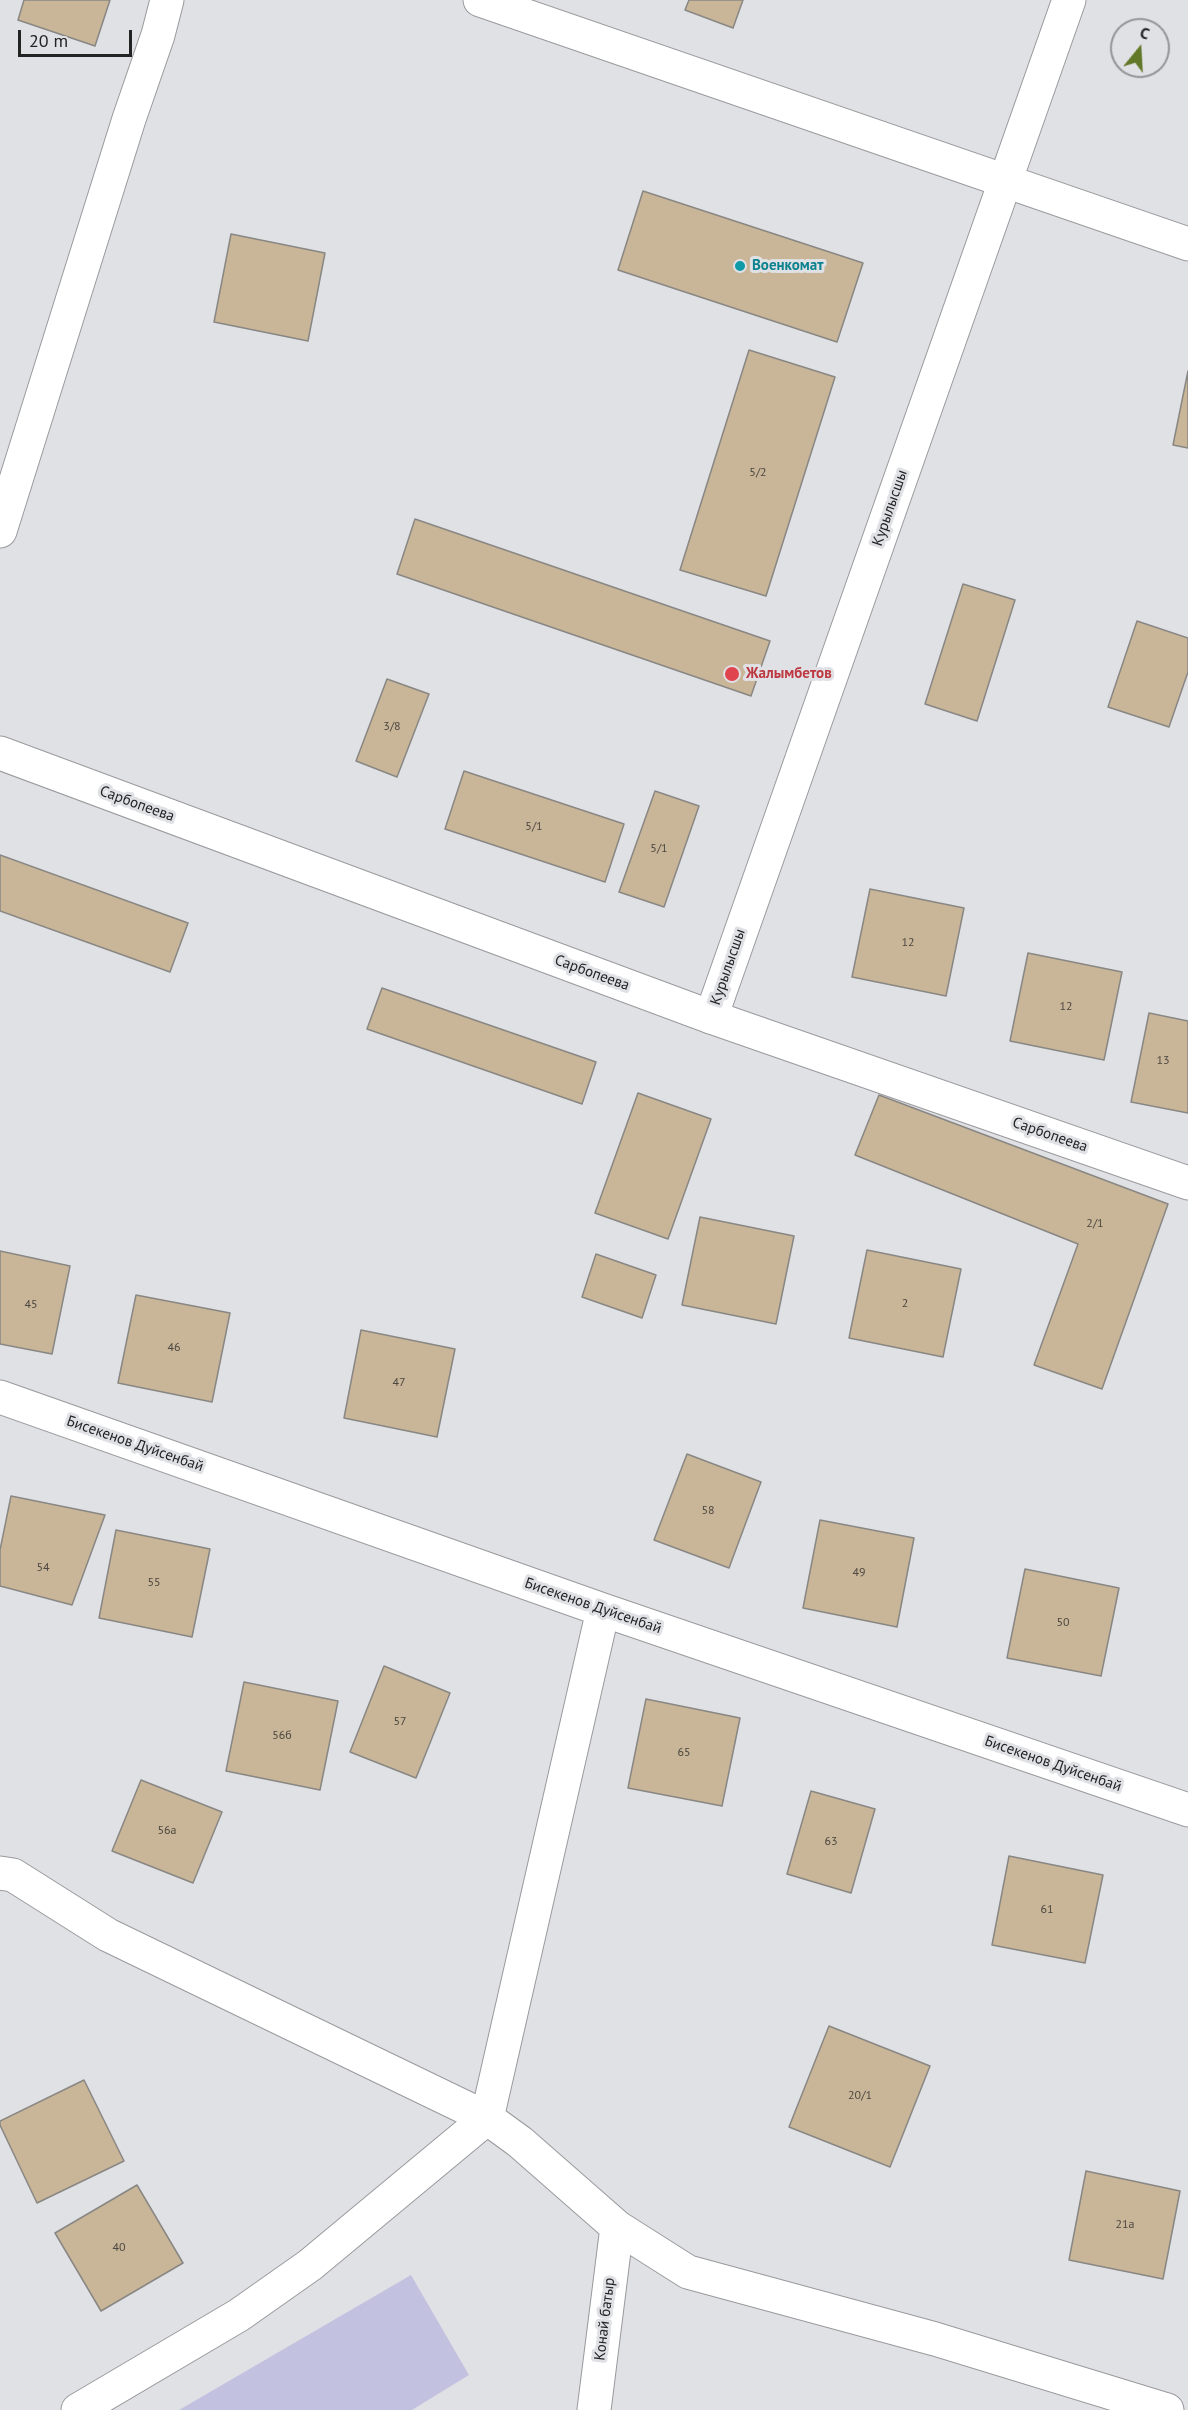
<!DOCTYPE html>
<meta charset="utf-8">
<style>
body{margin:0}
#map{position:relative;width:1188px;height:2410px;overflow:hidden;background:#e0e1e5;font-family:"PT Sans",sans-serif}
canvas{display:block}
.north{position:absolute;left:1110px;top:18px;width:60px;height:60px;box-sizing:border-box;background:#e0e1e5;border:2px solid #949598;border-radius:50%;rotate:18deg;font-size:16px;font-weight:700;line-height:24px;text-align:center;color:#232324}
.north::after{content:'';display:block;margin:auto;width:21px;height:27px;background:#627829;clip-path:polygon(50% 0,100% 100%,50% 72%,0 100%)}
.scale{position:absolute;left:18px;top:30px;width:114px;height:27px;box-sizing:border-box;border:3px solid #232324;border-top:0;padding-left:8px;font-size:18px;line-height:21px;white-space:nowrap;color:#232324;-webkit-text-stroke:4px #e0e1e5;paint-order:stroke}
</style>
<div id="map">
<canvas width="1188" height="2410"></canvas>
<div class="north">С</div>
<div class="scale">20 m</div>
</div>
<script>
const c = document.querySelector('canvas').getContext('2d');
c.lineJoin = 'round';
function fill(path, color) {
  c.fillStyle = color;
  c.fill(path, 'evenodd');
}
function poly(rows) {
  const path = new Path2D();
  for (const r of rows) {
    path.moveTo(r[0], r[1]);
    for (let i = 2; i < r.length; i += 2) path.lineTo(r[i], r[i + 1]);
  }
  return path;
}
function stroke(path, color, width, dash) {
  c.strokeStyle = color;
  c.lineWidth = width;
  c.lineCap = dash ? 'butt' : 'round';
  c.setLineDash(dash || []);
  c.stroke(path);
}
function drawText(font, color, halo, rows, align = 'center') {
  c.font = font + ' "PT Sans",sans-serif';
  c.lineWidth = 6;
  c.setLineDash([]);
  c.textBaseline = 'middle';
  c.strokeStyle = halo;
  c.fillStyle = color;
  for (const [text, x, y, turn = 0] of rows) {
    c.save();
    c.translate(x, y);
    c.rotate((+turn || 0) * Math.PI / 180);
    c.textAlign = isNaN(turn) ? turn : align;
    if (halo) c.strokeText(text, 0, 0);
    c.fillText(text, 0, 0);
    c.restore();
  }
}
const green = poly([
 [411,2275,469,2375,412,2410,179,2410]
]);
const building = poly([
 [24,0,110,0,95,46,18,20,24,0],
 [689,0,743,0,733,28,685,10,689,0],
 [643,191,863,263,837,342,618,270,643,191],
 [231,234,325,253,308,341,214,322,231,234],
 [749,350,835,377,766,596,680,570,749,350],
 [1188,371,1188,448,1173,445,1188,371],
 [415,519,770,641,751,696,397,574,415,519],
 [963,584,1015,600,977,721,925,704,963,584],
 [1137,621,1188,638,1188,672,1169,727,1108,707,1137,621],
 [387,679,429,694,397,777,356,761,387,679],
 [464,771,624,824,605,882,445,829,464,771],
 [655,791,699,806,664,907,619,892,655,791],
 [0,855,188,923,170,972,0,911,0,855],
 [870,889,964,908,946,996,852,977,870,889],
 [1028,953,1122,972,1104,1060,1010,1041,1028,953],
 [382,988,596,1062,582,1104,367,1029,382,988],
 [1149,1013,1188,1021,1188,1113,1131,1102,1149,1013],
 [638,1093,711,1119,668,1239,595,1213,638,1093],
 [879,1095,1168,1204,1102,1389,1034,1365,1078,1244,855,1155,879,1095],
 [700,1217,794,1236,776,1324,682,1305,700,1217],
 [867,1250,961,1269,943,1357,849,1338,867,1250],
 [0,1251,70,1266,52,1354,0,1344,0,1251],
 [596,1254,656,1275,642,1318,582,1297,596,1254],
 [136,1295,230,1313,212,1402,118,1383,136,1295],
 [361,1330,455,1349,437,1437,344,1418,361,1330],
 [687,1454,761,1482,729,1568,654,1540,687,1454],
 [11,1496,105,1515,72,1605,0,1586,0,1550,11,1496],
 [820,1520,914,1538,897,1627,803,1608,820,1520],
 [116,1530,210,1549,192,1637,99,1618,116,1530],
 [1025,1569,1119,1588,1101,1676,1007,1658,1025,1569],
 [384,1666,450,1693,416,1778,350,1752,384,1666],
 [244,1682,338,1701,320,1790,226,1771,244,1682],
 [646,1699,740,1718,722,1806,628,1788,646,1699],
 [141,1780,222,1812,193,1883,112,1851,141,1780],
 [811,1791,875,1809,851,1893,787,1874,811,1791],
 [1009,1856,1103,1875,1085,1963,992,1945,1009,1856],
 [829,2026,930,2066,890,2167,789,2127,829,2026],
 [84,2080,124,2161,37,2203,0,2125,0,2121,84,2080],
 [1086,2171,1180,2191,1163,2279,1069,2260,1086,2171],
 [137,2185,183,2263,101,2311,55,2233,137,2185]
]);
const minor = poly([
 [480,0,1188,244],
 [0,531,129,119,158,35,167,0],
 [711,1017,1069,0],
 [0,1397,603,1610,1188,1810],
 [0,1873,13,1875,108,1935,487,2118,520,2142,617,2227,688,2272,935,2339,1167,2410],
 [78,2410,239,2315,310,2265,487,2118,603,1610],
 [594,2410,617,2227]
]);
const tertiary = poly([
 [0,753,711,1017,1188,1183]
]);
const markers = [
 [740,266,6,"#0f9aa8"],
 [732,674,8,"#e0444e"]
];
const numberNames = [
 ["5/2",758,473],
 ["3/8",392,727],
 ["5/1",534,827],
 ["5/1",659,849],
 ["12",908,943],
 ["12",1066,1007],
 ["13",1163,1061],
 ["2/1",1095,1224],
 ["2",905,1304],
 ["45",31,1305],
 ["46",174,1348],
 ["47",399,1383],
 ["58",708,1511],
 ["54",43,1568],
 ["49",859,1573],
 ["55",154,1583],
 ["50",1063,1623],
 ["57",400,1722],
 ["56б",282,1736],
 ["65",684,1753],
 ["56а",167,1831],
 ["63",831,1842],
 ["61",1047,1910],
 ["20/1",860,2096],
 ["21а",1125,2225],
 ["40",119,2248]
];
const cultureNames = [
 ["Военкомат",752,266]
];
const streetNames = [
 ["Курылысшы",890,508,-71],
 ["Сарбопеева",137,804,20],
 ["Курылысшы",728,967,-71],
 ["Сарбопеева",592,973,20],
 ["Сарбопеева",1050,1135,19],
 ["Бисекенов Дуйсенбай",135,1444,19],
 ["Бисекенов Дуйсенбай",593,1606,19],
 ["Бисекенов Дуйсенбай",1053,1764,19],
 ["Конай батыр",605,2319,-83]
];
const healthNames = [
 ["Жалымбетов",746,674]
];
fill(green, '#c2c2e0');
fill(building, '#c9b597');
stroke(building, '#898784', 1.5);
stroke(minor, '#9a9a9e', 35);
stroke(tertiary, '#9a9a9e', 35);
stroke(minor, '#fff', 33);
stroke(tertiary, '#fff', 33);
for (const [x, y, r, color] of markers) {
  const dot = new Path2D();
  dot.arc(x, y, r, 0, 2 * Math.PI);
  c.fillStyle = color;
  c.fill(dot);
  stroke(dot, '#e0e1e5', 2);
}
drawText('12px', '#4c4841', null, numberNames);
drawText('bold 15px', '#0d838f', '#e0e1e5', cultureNames, 'left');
drawText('15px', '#232324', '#e0e1e5', streetNames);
drawText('bold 15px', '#be3a42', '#e0e1e5', healthNames, 'left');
</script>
